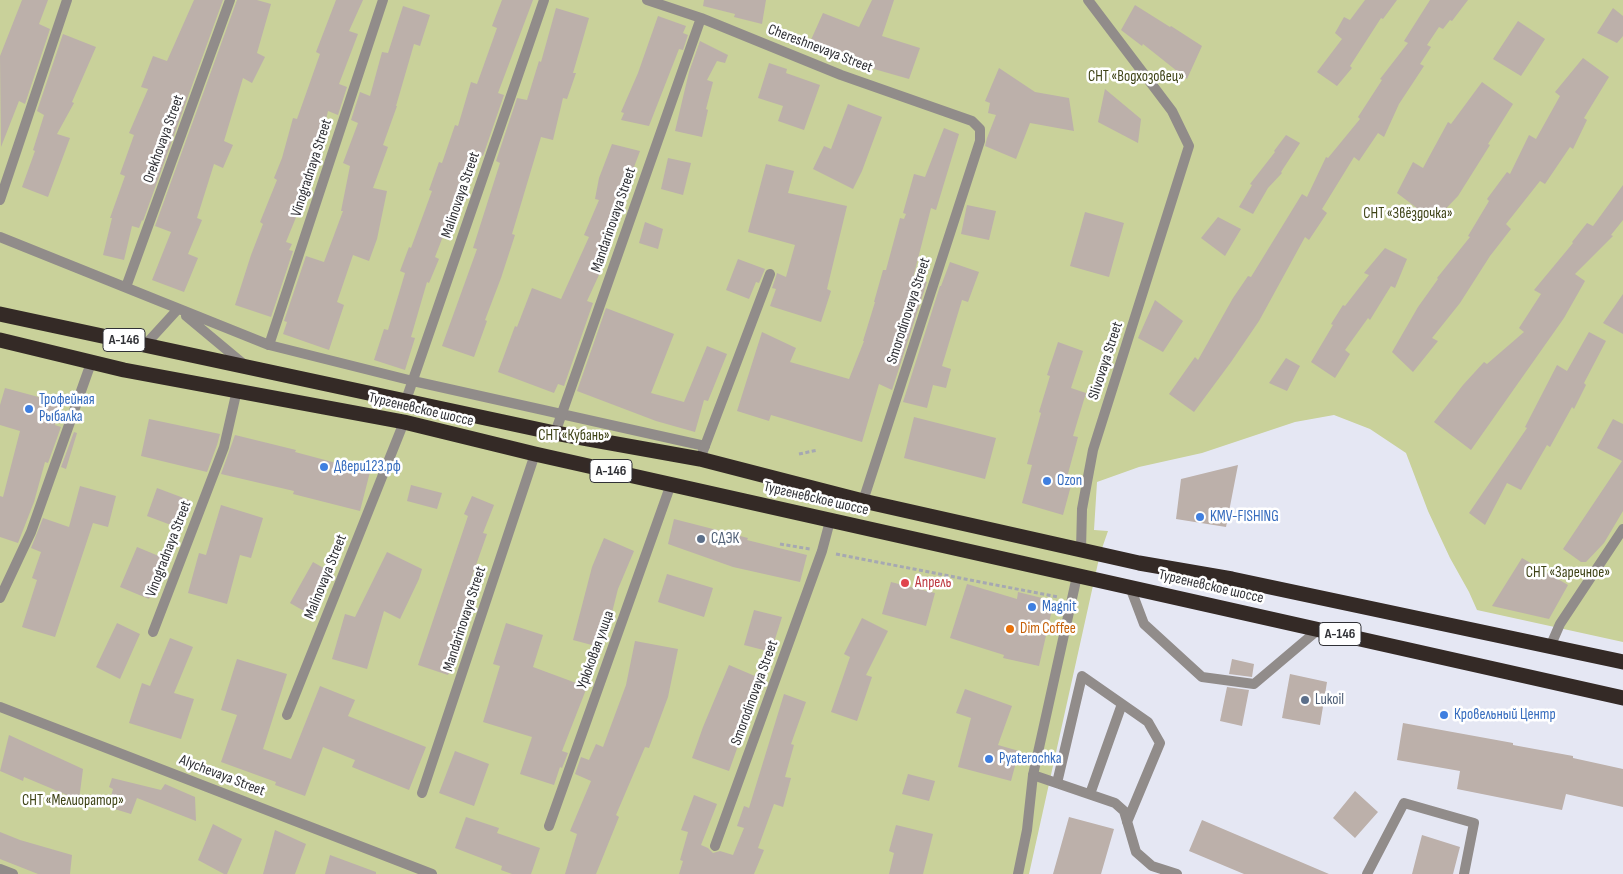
<!DOCTYPE html>
<meta charset="utf-8">
<style>
body{margin:0}
canvas{display:block;background:#e5e7f3}
</style>
<canvas width="1623" height="874"></canvas>
<script>
const c = document.querySelector('canvas').getContext('2d');
c.lineJoin = 'round';
function fill(path, color) {
  c.fillStyle = color;
  c.fill(path, 'evenodd');
}
function poly(rows) {
  const path = new Path2D();
  for (const r of rows) {
    path.moveTo(r[0], r[1]);
    for (let i = 2; i < r.length; i += 2) path.lineTo(r[i], r[i + 1]);
  }
  return path;
}
function stroke(path, color, width, dash) {
  c.strokeStyle = color;
  c.lineWidth = width;
  c.lineCap = dash ? 'butt' : 'round';
  c.setLineDash(dash || []);
  c.stroke(path);
}
function drawText(font, color, halo, rows, align = 'center') {
  c.font = font + ' "Sofia Sans Condensed",sans-serif';
  c.lineWidth = 5;
  c.setLineDash([]);
  c.textBaseline = 'middle';
  c.strokeStyle = halo;
  c.fillStyle = color;
  for (const [text, x, y, turn = 0] of rows) {
    c.save();
    c.translate(x, y);
    c.rotate((+turn || 0) * Math.PI / 180);
    c.textAlign = isNaN(turn) ? turn : align;
    if (halo) c.strokeText(text, 0, 0);
    c.fillText(text, 0, 0);
    c.restore();
  }
}
const green = poly([
 [0,0,1623,0,1623,642,1477,610,1469,592,1450,558,1428,511,1406,453,1370,429,1334,415,1295,422,1202,453,1139,467,1097,482,1094,530,1108,531,1100,554,1029,874,0,874]
]);
const building = poly([
 [22,0,48,0,39,24,50,29,25,104,19,101,1,147,0,56],
 [194,0,223,0,143,221,142,220,139,228,132,226,124,260,103,255,112,218,110,218,125,176,120,174,134,135,129,133,148,89,141,87,153,56,167,61],
 [237,0,257,0,271,4,257,53,265,57,252,83,243,78,224,141,233,145,223,168,214,164,197,218,202,220,188,254,198,258,184,292,152,280,171,232,155,226],
 [336,0,363,0,349,31,358,34,339,84,347,87,338,115,328,111,317,157,300,199,303,200,286,242,292,244,289,250,293,251,271,317,235,305,251,255,263,224,260,222,277,180,274,178,282,158,293,118,297,119,320,54,316,52],
 [502,0,533,0,498,93,504,95,483,156,480,155,462,202,457,200,435,257,439,259,429,283,427,282,411,337,415,338,405,370,374,360,384,329,388,330,405,273,400,271,409,247,411,248,432,191,429,190,439,162,442,163,455,125,458,126,471,82,477,84,497,28,492,26],
 [704,0,766,0,762,24,734,17,735,14,703,6],
 [872,0,894,0,882,36,920,48,909,79,874,69,810,42,823,13,859,27],
 [1365,0,1397,0,1383,19,1381,18,1350,66,1352,68,1337,86,1317,72,1342,39,1335,33,1344,17,1350,20],
 [1430,0,1468,0,1452,21,1450,20,1443,29,1439,27,1427,45,1431,47,1420,64,1424,66,1399,104,1384,137,1378,133,1359,161,1354,157,1322,209,1327,213,1309,240,1305,237,1259,321,1231,362,1194,412,1169,394,1195,357,1198,360,1233,298,1248,276,1251,277,1302,194,1307,197,1326,157,1328,158,1360,119,1358,117,1382,80,1380,79,1408,43,1404,41],
 [1135,5,1170,27,1171,26,1202,46,1187,79,1143,44,1142,46,1121,30],
 [403,6,430,15,420,46,414,44,396,106,397,106,383,145,388,147,373,188,387,191,377,239,369,261,353,255,337,302,344,305,329,350,283,334,287,322,284,321,306,256,324,262,343,211,341,211,350,166,343,163,358,123,351,120,360,92,370,96,382,52,388,53],
 [556,8,589,18,573,73,576,73,567,99,563,98,553,140,541,137,512,234,515,235,501,278,485,320,487,321,474,357,442,346,477,249,473,248,500,163,496,161,517,98,527,100,539,61,541,62],
 [1613,8,1623,16,1623,36,1617,43,1597,33],
 [658,16,686,26,683,33,688,35,683,50,679,49,649,126,621,120,624,113,621,112,638,73],
 [1518,21,1545,39,1521,76,1493,59],
 [63,34,96,47,72,102,74,103,57,134,70,138,48,197,22,187,35,151,33,150,44,115,37,111],
 [700,41,728,55,725,63,717,61,707,80,713,82,706,109,708,110,702,137,675,131,689,72],
 [1583,58,1609,77,1584,118,1587,120,1573,149,1570,147,1545,184,1540,181,1506,224,1511,229,1490,256,1460,303,1432,338,1438,341,1413,372,1392,352,1418,307,1438,279,1437,278,1470,237,1468,236,1489,201,1487,199,1507,172,1510,174,1529,135,1536,139,1560,96,1555,92],
 [769,63,787,69,786,73,820,85,804,130,778,121,783,106,758,98],
 [999,68,1035,92,1069,98,1074,131,1030,123,1016,159,985,146,987,138,996,115,988,113,990,103,985,101],
 [1482,82,1513,104,1488,144,1490,145,1458,196,1434,221,1397,193,1413,162,1423,168,1448,122,1451,124],
 [1105,89,1141,119,1138,143,1098,122],
 [848,104,882,117,862,171,853,189,813,169,824,146,831,149],
 [944,128,959,134,936,210,931,208,913,278,927,282,892,390,879,384,862,442,771,415,769,421,737,411,762,332,796,348,790,362,849,379,864,341,863,341,875,302,874,302,883,270,886,270,900,218,904,219,906,214,903,213,914,174,925,177],
 [1286,135,1300,143,1281,172,1282,173,1268,188,1253,214,1239,207,1252,185,1250,184,1275,152,1274,151],
 [612,144,640,151,631,175,626,173,617,218,599,262,604,264,587,301,593,303,564,386,558,384,554,393,498,372,515,326,517,327,532,288,561,299,589,237,584,235,599,200,595,199,599,178],
 [668,158,691,163,683,195,661,189],
 [766,164,794,171,788,193,847,206,827,289,831,291,821,322,770,306,776,289,772,288,777,273,786,277,795,245,748,232],
 [1623,185,1623,220,1611,235,1613,236,1575,274,1585,281,1564,318,1471,450,1434,422,1463,385,1484,362,1487,364,1524,332,1519,328,1541,294,1534,290,1573,243,1572,242,1587,223,1593,226],
 [967,205,996,211,989,240,961,234],
 [1085,212,1124,223,1109,277,1070,266],
 [1218,217,1241,229,1225,256,1201,238],
 [645,222,663,229,658,249,639,243],
 [1385,248,1407,259,1395,288,1391,286,1370,320,1368,318,1345,350,1350,354,1335,378,1311,362,1333,325,1331,324,1343,305,1345,306,1369,275,1364,273],
 [738,259,765,269,759,283,756,282,749,299,726,290],
 [950,262,979,272,968,302,962,300,942,366,951,369,946,388,933,385,927,408,903,402,940,286,941,286],
 [1623,294,1623,334,1603,323],
 [1155,300,1183,321,1163,352,1138,338],
 [606,308,674,334,651,393,684,402,707,346,727,354,708,401,704,400,695,432,656,421,577,391],
 [1589,332,1606,341,1584,383,1586,385,1574,409,1572,407,1550,447,1547,445,1521,490,1507,483,1485,525,1469,513,1527,428,1525,427,1557,365,1567,371],
 [1058,342,1083,351,1071,388,1086,393,1073,436,1078,437,1066,481,1072,482,1063,515,1022,503,1032,465,1027,464,1041,413,1039,412,1050,376,1047,375],
 [1286,358,1300,366,1287,391,1269,383],
 [5,388,61,403,55,425,61,427,48,463,45,462,34,502,18,543,0,537,0,496,3,497,20,431,0,425,0,405],
 [914,417,996,438,985,479,904,458],
 [149,419,220,434,217,445,207,472,141,456],
 [1613,419,1623,424,1623,511,1604,543,1586,562,1581,562,1563,549,1622,461,1597,448],
 [74,432,77,433,66,469,61,467],
 [235,435,296,450,295,452,370,472,360,511,293,494,294,491,221,474],
 [1238,465,1226,527,1176,519,1181,479],
 [411,485,442,493,437,509,407,501],
 [80,486,116,496,108,527,93,523,55,637,22,627,37,580,32,578,41,552,31,548,43,518,69,527],
 [157,488,189,500,179,528,147,516],
 [472,496,494,505,483,533,487,534,470,582,477,585,457,641,459,642,448,675,418,665,468,516,464,514],
 [221,505,263,518,251,558,240,555,227,604,188,593,199,553,206,555],
 [674,519,748,538,747,540,807,555,800,582,733,567,668,544],
 [604,538,634,551,618,589,603,648,573,640,592,567],
 [137,547,166,559,149,599,120,587],
 [387,552,422,569,419,579,400,619,384,611,367,669,332,659,345,614,355,617],
 [1522,558,1568,585,1549,619,1492,606],
 [313,562,334,574,311,615,290,603],
 [667,574,713,588,704,617,658,602],
 [891,582,935,593,926,626,882,614],
 [967,584,1017,599,1018,592,1054,601,1039,666,1003,658,1004,655,950,638],
 [754,610,782,617,771,652,744,645],
 [862,618,888,631,866,675,872,677,857,721,831,712,850,657,844,654],
 [117,623,140,634,120,679,96,667],
 [506,623,543,635,533,667,587,687,562,751,568,753,562,768,560,767,554,785,520,774,532,737,483,722,500,666,493,664],
 [170,638,193,647,174,693,194,699,181,739,129,723,142,683,150,686],
 [635,641,678,649,668,697,649,748,645,747,616,815,619,817,596,874,565,874,577,834,570,831,591,781,575,774,581,757,589,760,596,744,603,747,626,685],
 [237,659,287,674,263,749,291,759,320,686,355,700,348,716,426,747,409,790,352,767,355,760,323,747,305,796,275,785,276,782,221,762,237,715,221,710],
 [1232,659,1254,664,1252,677,1229,674],
 [729,665,762,679,729,771,692,758,703,727],
 [1290,674,1327,682,1320,725,1282,718],
 [1227,687,1249,690,1242,726,1220,721],
 [965,689,1012,706,998,745,1019,751,1011,781,958,767,971,718,956,713],
 [784,694,806,702,791,744,794,745,785,777,791,778,783,807,774,804,758,848,764,850,754,874,679,874,683,861,680,860,688,832,681,830,694,795,717,804,701,845,708,848,713,853,720,851,733,855,744,828,737,826,744,806,749,808],
 [1403,723,1513,743,1513,745,1573,756,1573,758,1623,769,1623,807,1566,794,1562,810,1457,789,1460,771,1397,760],
 [9,735,83,769,79,800,24,777,23,781,0,771],
 [455,751,489,764,474,806,439,793],
 [908,774,935,781,929,801,902,794],
 [112,778,161,790,165,784,195,797,196,821,137,798,131,814,108,807,113,789,109,787],
 [1355,791,1378,812,1355,838,1333,818],
 [466,817,499,828,497,833,540,848,531,874,512,874,501,870,502,866,455,848],
 [1069,817,1114,829,1101,874,1053,874],
 [1202,820,1329,874,1244,874,1189,851],
 [213,824,242,839,227,874,224,874,198,860],
 [896,825,933,834,923,874,889,874,894,853,889,851],
 [275,830,306,844,295,874,263,874],
 [0,832,20,840,72,855,70,874,38,874,0,859],
 [1422,835,1460,847,1453,874,1412,874],
 [330,855,376,872,376,874,325,874]
]);
const path = poly([
 [799,454,818,450],
 [780,544,810,549],
 [836,554,1058,597]
]);
const lane = poly([
 [269,345,413,381,705,446],
 [1130,587,1144,624,1202,677,1254,684,1319,629],
 [1033,775,1115,803,1124,811,1136,852,1152,866,1177,874],
 [1057,783,1082,676,1148,722,1160,743,1127,822],
 [1090,794,1122,704],
 [1367,874,1404,803,1474,823,1464,874]
]);
const street = poly([
 [647,0,701,18,841,75,972,121,980,129,980,141,863,501],
 [0,200,67,0],
 [0,237,269,345,383,0],
 [126,287,230,0],
 [186,316,246,366],
 [146,344,178,309],
 [406,400,544,0],
 [555,433,701,18],
 [700,459,770,274],
 [1081,550,1082,509,1093,450,1189,146,1172,111,1088,0],
 [0,598,31,532,91,363],
 [153,632,224,447,237,390],
 [1550,647,1560,624,1623,529],
 [0,707,432,874],
 [287,715,404,422],
 [422,793,535,454],
 [549,826,671,484],
 [715,846,822,551,830,521],
 [0,869,13,874],
 [1018,874,1027,830,1033,775,1077,576]
]);
const highway = poly([
 [0,314,555,433,700,459,863,501,1139,563,1232,579,1623,662],
 [0,340,124,370,404,422,535,454,1623,698]
]);
const markers = [
 [29,409,5,"#3f7fe0"],
 [324,467,5,"#3f7fe0"],
 [1047,481,5,"#3f7fe0"],
 [1200,517,5,"#3f7fe0"],
 [701,539,5,"#5c6f8a"],
 [905,583,5,"#e0444e"],
 [1032,607,5,"#3f7fe0"],
 [1010,629,5,"#e8710a"],
 [1305,700,5,"#5c6f8a"],
 [1444,715,5,"#3f7fe0"],
 [989,759,5,"#3f7fe0"]
];
const shields = [
 [124,340,42],
 [611,471,42],
 [1340,634,42]
];
const shieldNames = [
 ["А-146",124,340],
 ["А-146",611,471],
 ["А-146",1340,634]
];
const streetNames = [
 ["Chereshnevaya Street",820,49,21],
 ["Orekhovaya Street",164,139,-70],
 ["Vinogradnaya Street",312,168,-72],
 ["Malinovaya Street",461,195,-71],
 ["Mandarinovaya Street",614,220,-71],
 ["Smorodinovaya Street",909,311,-72],
 ["Slivovaya Street",1106,361,-72],
 ["Тургеневское шоссе",421,410,13],
 ["Тургеневское шоссе",816,499,13],
 ["Vinogradnaya Street",169,549,-69],
 ["Malinovaya Street",326,577,-68],
 ["Тургеневское шоссе",1211,587,13],
 ["Mandarinovaya Street",465,619,-72],
 ["Урюковая улица",596,650,-70],
 ["Smorodinovaya Street",755,693,-70],
 ["Alychevaya Street",222,776,21]
];
const parkNames = [
 ["СНТ «Водхозовец»",1136,77],
 ["СНТ «Звёздочка»",1408,214],
 ["СНТ «Кубань»",574,436],
 ["СНТ «Заречное»",1568,573],
 ["СНТ «Мелиоратор»",73,801]
];
const shopNames = [
 ["Трофейная",39,400],
 ["Рыбалка",39,417],
 ["Двери123.рф",334,467],
 ["Ozon",1057,481],
 ["KMV-FISHING",1210,517],
 ["Magnit",1042,607],
 ["Кровельный Центр",1454,715],
 ["Pyaterochka",999,759]
];
const serviceNames = [
 ["СДЭК",711,539],
 ["Lukoil",1315,700]
];
const healthNames = [
 ["Апрель",915,583]
];
const foodNames = [
 ["Dim Coffee",1020,629]
];
fill(green, '#c9d19a');
fill(building, '#bcb0aa');
stroke(path, '#a6a8b2', 3, [4, 2.5]);
stroke(lane, '#918c8a', 10);
stroke(street, '#918c8a', 10);
stroke(highway, '#342a26', 15);
for (const [x, y, r, color] of markers) {
  const dot = new Path2D();
  dot.arc(x, y, r, 0, 2 * Math.PI);
  c.fillStyle = color;
  c.fill(dot);
  stroke(dot, '#fff', 2);
}
for (const [x, y, w] of shields) {
  const box = new Path2D();
  box.roundRect(x - w / 2, y - 11.5, w, 23, 4);
  c.fillStyle = '#fff';
  c.fill(box);
  stroke(box, '#303136', 1);
}
drawText('bold 14px', '#303136', null, shieldNames);
drawText('15px', '#303136', '#fff', streetNames);
drawText('15px', '#3e4316', '#fff', parkNames);
drawText('15px', '#366cbe', '#fff', shopNames, 'left');
drawText('15px', '#4e5e75', '#fff', serviceNames, 'left');
drawText('15px', '#be3a42', '#fff', healthNames, 'left');
drawText('15px', '#c56008', '#fff', foodNames, 'left');
</script>
